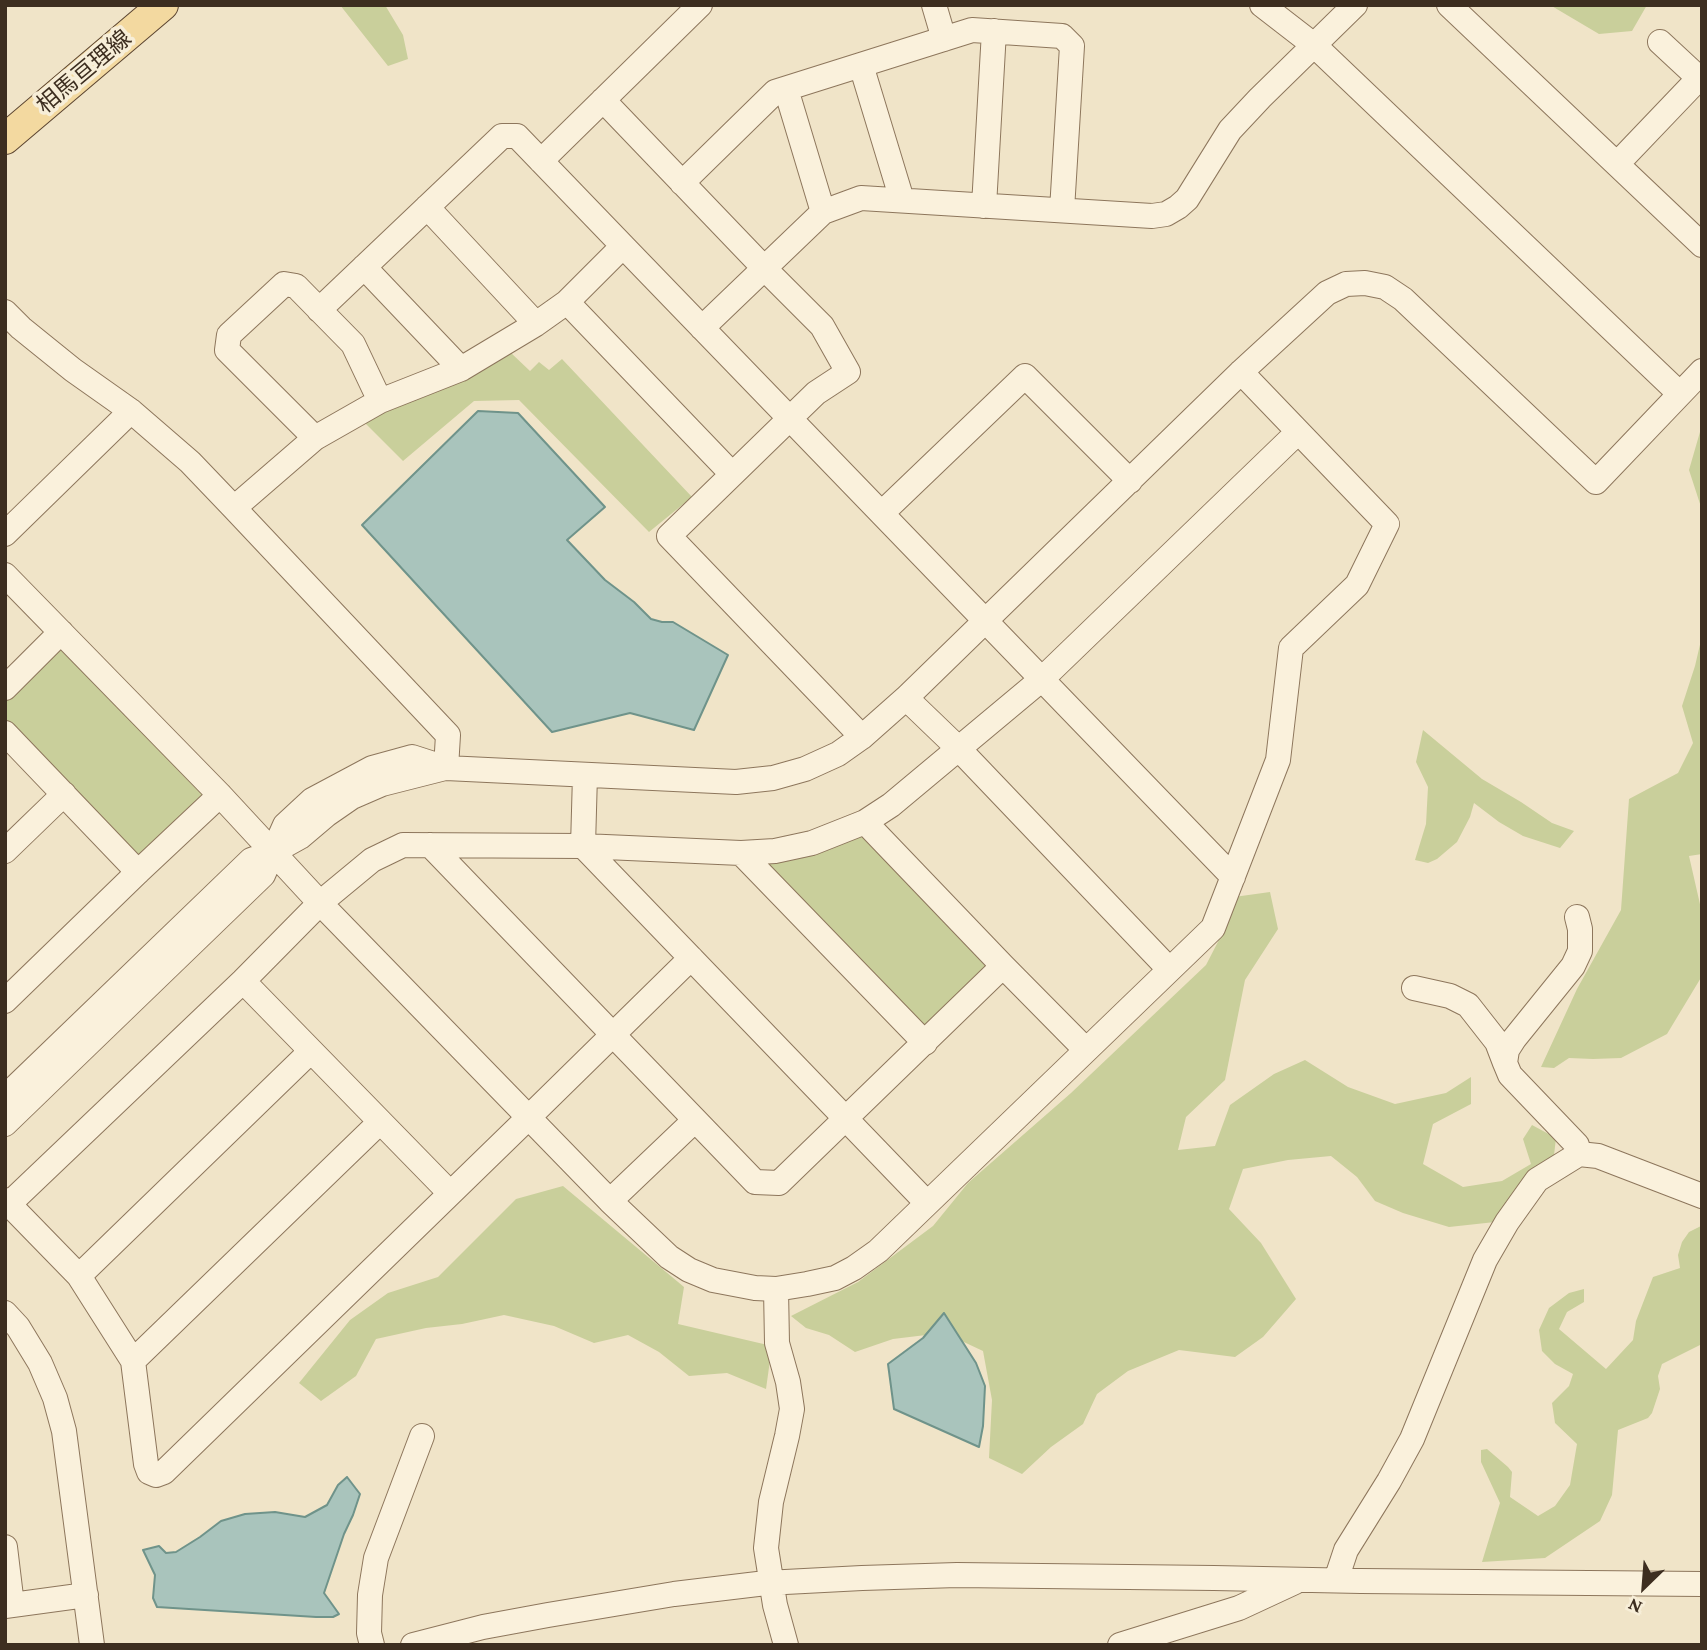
<!DOCTYPE html>
<meta charset="utf-8">
<style>
body{margin:0}
#map{position:relative;width:1707px;height:1650px;overflow:hidden;background:#f0e4c8;font-family:"Crimson Pro",serif}
canvas{display:block}
.frame{position:absolute;inset:0;border:7px solid #3d2e20;pointer-events:none}
.north{position:absolute;left:1609px;top:1552px;width:70px;height:70px;-webkit-text-stroke:5px #f7eed8;paint-order:stroke;rotate:205deg;font-size:19px;font-weight:700;line-height:28px;text-align:center;color:#3d2e20}
.north::after{content:'';display:block;margin:auto;width:24px;height:32px;background:#3d2e20;clip-path:polygon(50% 0,100% 100%,50% 72%,0 100%)}
</style>
<div id="map">
<canvas width="1707" height="1650"></canvas>
<div class="frame"></div>
<div class="north">N</div>
</div>
<script>
const c = document.querySelector('canvas').getContext('2d');
c.lineJoin = 'round';
function fill(path, color) {
  c.fillStyle = color;
  c.fill(path, 'evenodd');
}
function poly(rows) {
  const path = new Path2D();
  for (const r of rows) {
    path.moveTo(r[0], r[1]);
    for (let i = 2; i < r.length; i += 2) path.lineTo(r[i], r[i + 1]);
  }
  return path;
}
function stroke(path, color, width, dash) {
  c.strokeStyle = color;
  c.lineWidth = width;
  c.lineCap = dash ? 'butt' : 'round';
  c.setLineDash(dash || []);
  c.stroke(path);
}
function drawText(font, color, halo, rows, align = 'center') {
  c.font = font + ' "Crimson Pro","Noto Sans JP",serif';
  c.lineWidth = 7;
  c.setLineDash([]);
  c.textBaseline = 'middle';
  c.strokeStyle = halo;
  c.fillStyle = color;
  for (const [text, x, y, turn = 0] of rows) {
    c.save();
    c.translate(x, y);
    c.rotate((+turn || 0) * Math.PI / 180);
    c.textAlign = isNaN(turn) ? turn : align;
    if (halo) c.strokeText(text, 0, 0);
    c.fillText(text, 0, 0);
    c.restore();
  }
}
const green = poly([
 [340,5,385,5,403,35,408,59,388,66],
 [1550,5,1647,5,1632,31,1599,34],
 [510,352,530,371,539,362,549,370,562,359,692,497,649,532,519,400,474,401,403,461,363,421],
 [1702,425,1702,510,1689,470],
 [1702,636,1702,854,1689,856,1702,913,1702,976,1667,1034,1621,1058,1593,1059,1569,1058,1554,1068,1541,1067,1577,989,1621,910,1629,799,1678,773,1693,743,1682,706,1695,666],
 [57,650,65,650,205,793,143,856,136,856,5,722,5,698],
 [1423,730,1482,779,1521,802,1552,823,1574,831,1560,848,1523,836,1499,822,1474,803,1470,817,1457,842,1437,859,1428,863,1415,860,1426,824,1428,787,1416,762],
 [863,835,987,962,984,972,928,1027,922,1027,767,870,769,862],
 [1270,892,1278,929,1245,980,1225,1080,1186,1117,1178,1150,1215,1146,1230,1105,1274,1074,1305,1060,1348,1087,1395,1104,1446,1093,1471,1077,1471,1104,1433,1124,1423,1164,1463,1187,1502,1181,1531,1164,1523,1139,1532,1125,1556,1138,1553,1164,1495,1222,1449,1227,1403,1213,1375,1201,1357,1177,1331,1156,1288,1160,1243,1169,1229,1209,1261,1243,1296,1299,1263,1337,1235,1357,1179,1350,1128,1371,1097,1394,1083,1424,1051,1447,1022,1474,989,1458,992,1400,983,1351,951,1336,926,1335,893,1339,855,1352,829,1335,806,1328,791,1316,858,1282,933,1226,968,1183,1071,1093,1206,965,1222,934,1234,897],
 [563,1186,684,1287,678,1324,772,1346,766,1389,727,1373,689,1376,659,1352,628,1335,594,1343,554,1326,504,1315,462,1324,426,1328,376,1339,356,1376,321,1401,299,1383,350,1320,388,1293,438,1277,516,1199],
 [1701,1226,1702,1344,1662,1364,1658,1376,1660,1389,1652,1413,1648,1418,1618,1430,1612,1495,1600,1521,1545,1558,1482,1562,1500,1503,1481,1462,1481,1450,1487,1449,1508,1467,1512,1472,1510,1497,1538,1516,1555,1506,1570,1485,1577,1444,1555,1423,1552,1403,1569,1386,1573,1374,1555,1364,1542,1351,1539,1330,1549,1308,1569,1293,1584,1289,1584,1302,1567,1312,1559,1329,1606,1369,1633,1340,1636,1321,1653,1277,1680,1268,1678,1255,1682,1242,1689,1232]
]);
const water = poly([
 [478,411,518,413,605,507,567,540,605,580,634,602,651,619,662,622,673,622,728,655,694,730,630,713,552,732,362,525,478,411],
 [944,1313,976,1363,985,1386,983,1426,979,1447,894,1409,888,1364,923,1338,944,1313],
 [347,1477,360,1494,353,1515,344,1534,324,1593,339,1614,333,1617,316,1617,157,1607,153,1598,155,1575,143,1550,159,1546,166,1553,176,1552,200,1537,221,1521,245,1514,275,1512,305,1517,327,1505,338,1485,347,1477]
]);
const minor = poly([
 [934,5,944,39],
 [1262,5,1315,46,1680,394],
 [1449,5,1702,245],
 [1660,42,1702,81],
 [861,65,902,200],
 [786,89,823,212],
 [603,100,764,268,822,326,848,372,816,393,669,536,862,737],
 [541,161,700,5],
 [1617,164,1702,75],
 [682,183,775,92,972,30,1062,36,1072,46,1062,210],
 [984,206,994,31],
 [427,207,536,324],
 [364,267,461,369],
 [567,302,732,474],
 [319,310,502,136,517,136,623,246],
 [5,312,21,328,73,370,131,411,190,462,234,508,448,735,446,768],
 [702,328,823,212,861,198,1152,216,1166,214,1178,207,1187,199,1230,130,1260,98,1355,5],
 [315,438,227,350,229,335,284,284,296,286,353,344,380,401],
 [234,508,315,438,380,401,461,369,536,324,567,302,623,246,1233,877],
 [882,513,1025,376,1130,481],
 [5,534,131,411],
 [5,575,220,795,320,903,610,1201,669,1257,689,1270,713,1280,755,1288,776,1289,807,1284,835,1278,854,1268,878,1251,1213,928,1278,760,1291,648,1357,585,1387,524,1241,372],
 [5,688,61,632],
 [906,698,958,748,1169,969],
 [5,733,138,872],
 [585,775,583,846,927,1203],
 [865,822,1003,966,1086,1050],
 [430,845,755,1182,779,1183,1003,966],
 [5,851,64,794],
 [741,853,925,1043],
 [1577,917,1580,929,1580,951,1573,966,1514,1039,1507,1050,1505,1063,1510,1075,1577,1145,1579,1154],
 [243,981,450,1193],
 [1414,988,1450,996,1468,1005,1497,1042,1505,1063],
 [5,1001,138,872,220,795],
 [5,1097,251,860,273,852,285,825,312,800,372,768,412,757,446,768,736,782,773,778,805,769,838,754,862,737,906,698,1241,372,1327,293,1346,284,1365,283,1385,287,1403,299,1596,482,1702,371],
 [5,1124,263,875,273,852,300,837,326,815,352,797,382,784,445,768],
 [5,1200,79,1276,133,1361,146,1464,149,1472,156,1475,164,1472,529,1117,691,958],
 [610,1201,695,1120],
 [9,1204,243,981,320,903,372,860,403,845,583,846,741,853,775,851,812,843,865,822,891,805,1042,679,1298,432],
 [79,1276,311,1051],
 [776,1289,777,1343,788,1382,792,1409,787,1436,771,1502,766,1548,775,1605,786,1645],
 [5,1313,18,1327,40,1363,55,1398,64,1431,92,1645],
 [133,1361,380,1122],
 [5,1547,12,1605],
 [1336,1580,1346,1550,1389,1481,1412,1439,1485,1260,1507,1222,1537,1180,1579,1154,1598,1156,1702,1196],
 [5,1606,86,1595],
 [372,1645,369,1633,370,1595,376,1558,422,1436],
 [413,1645,483,1627,548,1615,674,1594,766,1583,862,1578,957,1575,1214,1578,1361,1581,1702,1584],
 [1120,1645,1239,1608,1295,1582]
]);
const major = poly([
 [5,139,163,5]
]);
const streetNames = [
 ["相馬亘理線",84,72,-40]
];
fill(green, '#c9cf9b');
fill(water, '#a9c4bc');
stroke(water, '#6f938a', 2);
stroke(minor, '#8d765c', 26);
stroke(major, '#5b4430', 32);
stroke(minor, '#faf1dc', 24);
stroke(major, '#f3d9a0', 30);
drawText('23px', '#3d2e20', '#f7eed8', streetNames);
</script>
